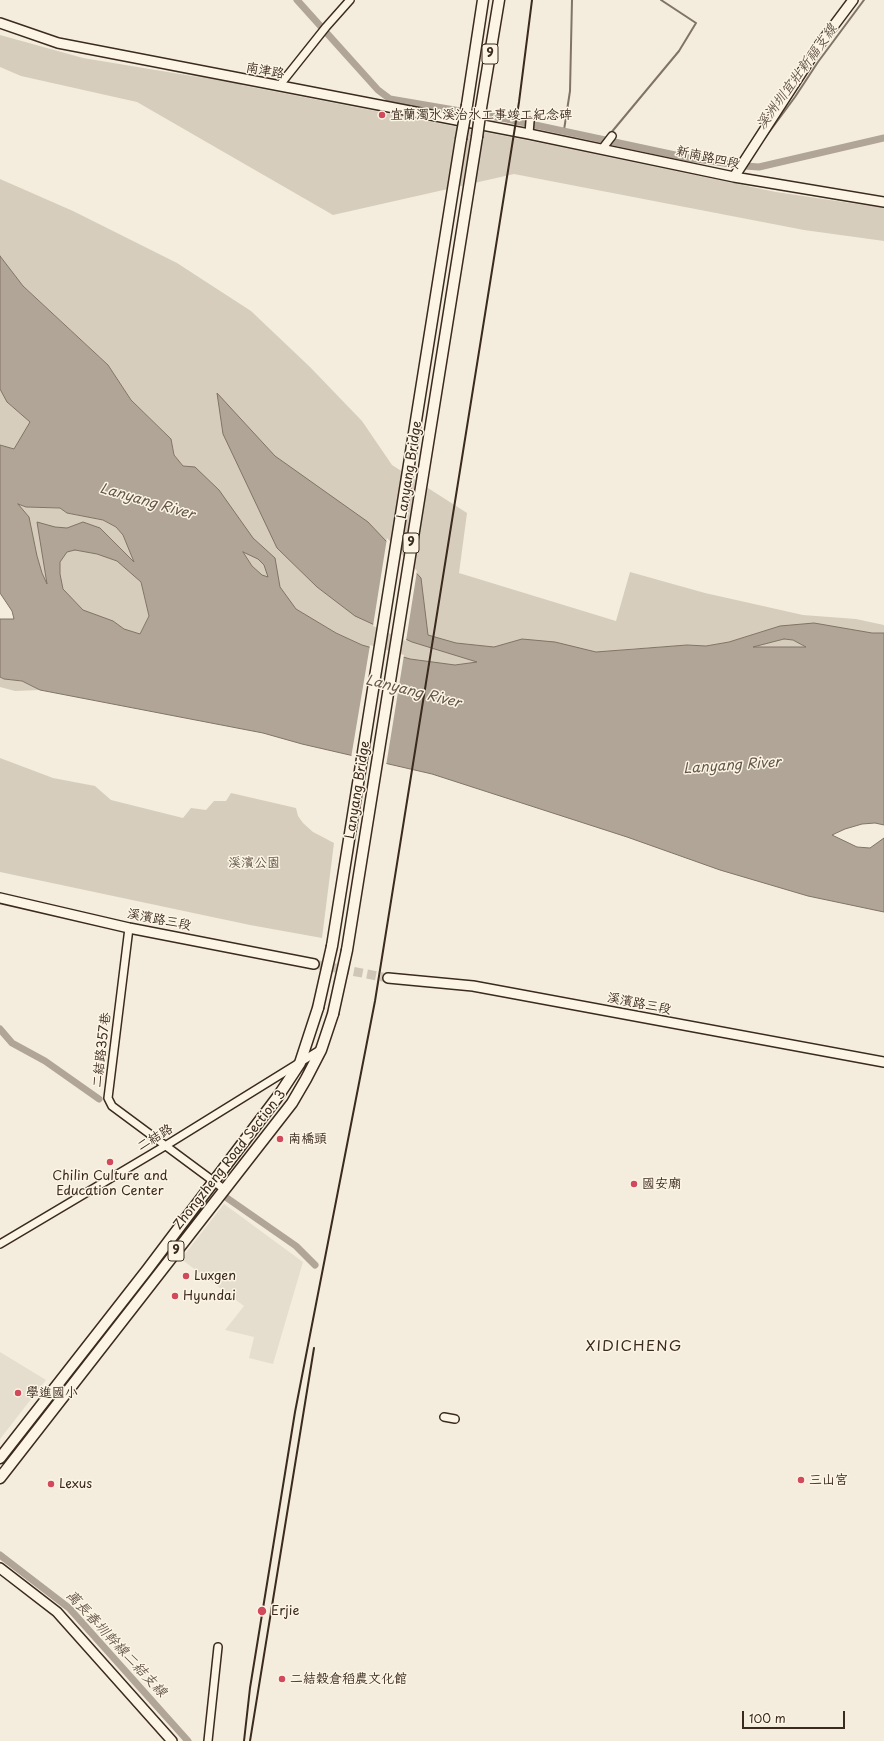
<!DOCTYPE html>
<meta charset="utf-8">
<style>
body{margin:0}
#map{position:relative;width:884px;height:1741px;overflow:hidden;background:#f4eddd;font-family:"Playpen Sans",sans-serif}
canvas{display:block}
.scale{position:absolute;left:742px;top:1711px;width:103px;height:18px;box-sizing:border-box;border:2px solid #3b2a1e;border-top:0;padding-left:5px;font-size:12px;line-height:14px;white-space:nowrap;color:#3b2a1e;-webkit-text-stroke:3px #fcf5e5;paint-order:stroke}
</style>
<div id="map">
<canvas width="884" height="1741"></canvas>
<div class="scale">100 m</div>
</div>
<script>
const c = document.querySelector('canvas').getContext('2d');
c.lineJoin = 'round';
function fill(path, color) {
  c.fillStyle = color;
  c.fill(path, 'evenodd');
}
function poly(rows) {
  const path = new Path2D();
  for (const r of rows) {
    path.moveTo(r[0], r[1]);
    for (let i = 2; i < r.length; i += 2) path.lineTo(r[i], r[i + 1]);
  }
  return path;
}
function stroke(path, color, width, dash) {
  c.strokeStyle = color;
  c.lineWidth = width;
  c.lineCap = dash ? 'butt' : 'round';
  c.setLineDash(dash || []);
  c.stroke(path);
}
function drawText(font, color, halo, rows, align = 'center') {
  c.font = font + ' "Playpen Sans","LXGW WenKai TC",sans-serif';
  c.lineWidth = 3;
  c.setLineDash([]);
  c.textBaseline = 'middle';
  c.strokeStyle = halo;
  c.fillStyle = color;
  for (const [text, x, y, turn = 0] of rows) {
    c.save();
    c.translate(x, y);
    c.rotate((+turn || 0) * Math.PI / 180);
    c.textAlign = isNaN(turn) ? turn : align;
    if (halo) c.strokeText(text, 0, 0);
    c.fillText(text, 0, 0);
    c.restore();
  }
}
const built = poly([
 [224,1204,303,1262,273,1364,249,1358,254,1337,225,1330,244,1306,181,1259],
 [0,1352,46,1380,0,1439]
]);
const green = poly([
 [0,35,83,58,204,78,165,70,167,66,242,82,241,85,541,143,776,192,884,208,884,241,804,230,514,174,333,215,137,102,21,76,0,67],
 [0,179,73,211,177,263,251,311,310,367,362,421,392,465,467,513,459,573,616,621,630,572,705,593,803,615,856,619,884,625,884,644,780,626,729,642,706,646,687,645,629,649,448,671,362,645,336,633,297,610,252,566,242,552,195,468,183,466,174,455,171,439,131,400,108,365,23,286,0,256],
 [0,370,71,440,0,458],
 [17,504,26,507,60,508,68,513,103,520,116,527,123,535,131,554,141,582,149,616,140,634,127,639,82,614,48,586,42,573],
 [784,639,793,640,807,647,751,647],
 [0,677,4,679,22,681,40,690,15,691,0,687],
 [0,758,53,778,95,786,111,800,183,818,191,808,206,810,214,801,226,801,231,793,296,808,298,816,303,823,313,832,334,843,322,938,250,925,0,872]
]);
const water = poly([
 [0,256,23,286,108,365,131,400,171,439,174,455,183,466,195,467,219,490,253,538,275,558,280,587,296,609,336,633,362,645,410,659,455,665,477,662,412,642,355,616,317,587,277,548,223,434,217,393,275,456,368,522,421,578,428,635,456,643,494,647,522,639,555,642,596,652,687,645,706,646,729,642,780,626,814,623,872,633,884,633,884,825,875,823,862,824,845,829,832,835,857,847,870,848,884,838,884,912,808,896,720,870,627,837,432,774,302,744,263,733,40,690,22,681,4,679,0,677,0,619,14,619,12,611,0,593,0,445,14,449,30,422,7,402,0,389,0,256],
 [18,504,26,507,60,508,67,513,103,520,116,527,123,535,134,562,100,528,83,522,67,528,55,527,37,522,47,584,42,573,37,556,29,517,18,504],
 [75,550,97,554,117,561,141,582,149,616,140,634,124,629,113,621,83,610,63,589,60,574,60,562,67,552,75,550],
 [243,552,258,559,264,565,268,577,262,575,252,566,243,552],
 [784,639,793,640,806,647,753,647,784,639]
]);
const pier = poly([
 [387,538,417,571,406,641,373,626],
 [370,645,404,655,386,766,351,758]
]);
const stream = poly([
 [564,130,570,91,572,0],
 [610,134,679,51,696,23,661,0],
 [764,139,795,97,818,62,864,0]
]);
const canal = poly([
 [297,0,378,90,390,99,507,119,689,158,745,166,759,167,884,138],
 [0,1029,12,1043,45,1061,99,1099],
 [227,1198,296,1246,315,1265],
 [0,1555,69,1608,188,1741]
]);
const secondaryTunnel = poly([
 [314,964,388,978]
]);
const street = poly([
 [279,86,326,27,350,0],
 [529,134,530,121],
 [602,149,612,136],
 [129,928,108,1098,112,1106,224,1189],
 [0,1244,165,1146,320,1050],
 [444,1417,455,1419],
 [208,1741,218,1647]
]);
const secondary = poly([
 [0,23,58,43,529,134,734,177,884,202],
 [734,177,820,44,853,0],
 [0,898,129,928,314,964],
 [388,978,473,986,884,1062],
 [0,1568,57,1612,172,1741]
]);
const primary = poly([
 [467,105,483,0],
 [481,108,499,0],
 [332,946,461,139],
 [347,950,477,137],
 [0,1458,147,1270,279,1095,300,1063,318,1008],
 [0,1478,292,1103,306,1079,321,1050,333,1014]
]);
const rail = poly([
 [244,1741,250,1688,295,1412,375,1001,519,102,532,0],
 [250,1741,314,1348]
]);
const primaryBridge = poly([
 [477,137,481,108],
 [461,139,467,105],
 [318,1008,332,946],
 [333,1014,347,950]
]);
const markers = [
 [382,115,4,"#d1495b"],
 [280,1139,4,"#d1495b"],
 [110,1162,4,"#d1495b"],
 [634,1184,4,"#d1495b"],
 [186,1276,4,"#d1495b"],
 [175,1296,4,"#d1495b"],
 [18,1393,4,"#d1495b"],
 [801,1480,4,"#d1495b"],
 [51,1484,4,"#d1495b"],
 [262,1611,5,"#d1495b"],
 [282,1679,4,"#d1495b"]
];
const shields = [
 [490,54,16],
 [411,543,16],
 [176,1251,16]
];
const shieldNames = [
 ["9",490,54],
 ["9",411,543],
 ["9",176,1251]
];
const streetNames = [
 ["南津路",265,71,10],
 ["新南路四段",708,158,12],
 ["Lanyang Bridge",410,470,-81],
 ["Lanyang Bridge",358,790,-81],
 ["溪濱路三段",159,920,11],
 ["溪濱路三段",639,1004,11],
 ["二結路357巷",102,1050,-83],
 ["二結路",155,1138,-31],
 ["Zhongzheng Road Section 3",230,1160,-52]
];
const poiNames = [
 ["宜蘭濁水溪治水工事竣工紀念碑",390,115],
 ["南橋頭",288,1139],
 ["Chilin Culture and",110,1176,"center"],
 ["Education Center",110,1191,"center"],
 ["國安廟",642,1184],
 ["Luxgen",194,1276],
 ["Hyundai",183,1296],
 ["學進國小",26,1393],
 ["三山宮",809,1480],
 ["Lexus",59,1484],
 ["Erjie",271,1611],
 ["二結穀倉稻農文化館",290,1679]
];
const parkNames = [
 ["溪濱公園",254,863]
];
const waterNames = [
 ["溪洲圳宜壯新福支線",797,77,-54],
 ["Lanyang River",147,502,16],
 ["Lanyang River",413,692,14],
 ["Lanyang River",732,766,-4],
 ["萬長春圳幹線二結支線",116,1644,47]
];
const quarterNames = [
 ["XIDICHENG",634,1347]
];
fill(built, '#e5ddce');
fill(green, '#d6cdbd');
fill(water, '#b0a596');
stroke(water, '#817466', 1);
fill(pier, '#f4eddd');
stroke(stream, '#817466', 2);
stroke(canal, '#b0a596', 7);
stroke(secondaryTunnel, '#cfc6b7', 9, [9, 4.5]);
stroke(street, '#3b2a1e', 10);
stroke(secondary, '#3b2a1e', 12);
stroke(primary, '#3b2a1e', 13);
stroke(street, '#fcf5e5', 7);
stroke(secondary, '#fcf5e5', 9);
stroke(primary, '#fcf5e5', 10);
stroke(rail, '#3b2a1e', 2);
stroke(primaryBridge, '#3b2a1e', 13, []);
stroke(primaryBridge, '#fcf5e5', 10);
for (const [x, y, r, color] of markers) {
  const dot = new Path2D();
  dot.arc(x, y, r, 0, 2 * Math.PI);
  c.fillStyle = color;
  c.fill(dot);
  stroke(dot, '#fcf5e5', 1.5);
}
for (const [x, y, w] of shields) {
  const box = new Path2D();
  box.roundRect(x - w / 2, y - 10, w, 20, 3);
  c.fillStyle = '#fcf5e5';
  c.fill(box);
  stroke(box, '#3b2a1e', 1);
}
drawText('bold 12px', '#3b2a1e', null, shieldNames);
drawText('13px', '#3b2a1e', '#fcf5e5', streetNames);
drawText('13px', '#3b2a1e', '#fcf5e5', poiNames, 'left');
drawText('13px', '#625346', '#fcf5e5', parkNames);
drawText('italic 14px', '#645548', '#fcf5e5', waterNames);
c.letterSpacing = '1px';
drawText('15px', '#3b2a1e', '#fcf5e5', quarterNames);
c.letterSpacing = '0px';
</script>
